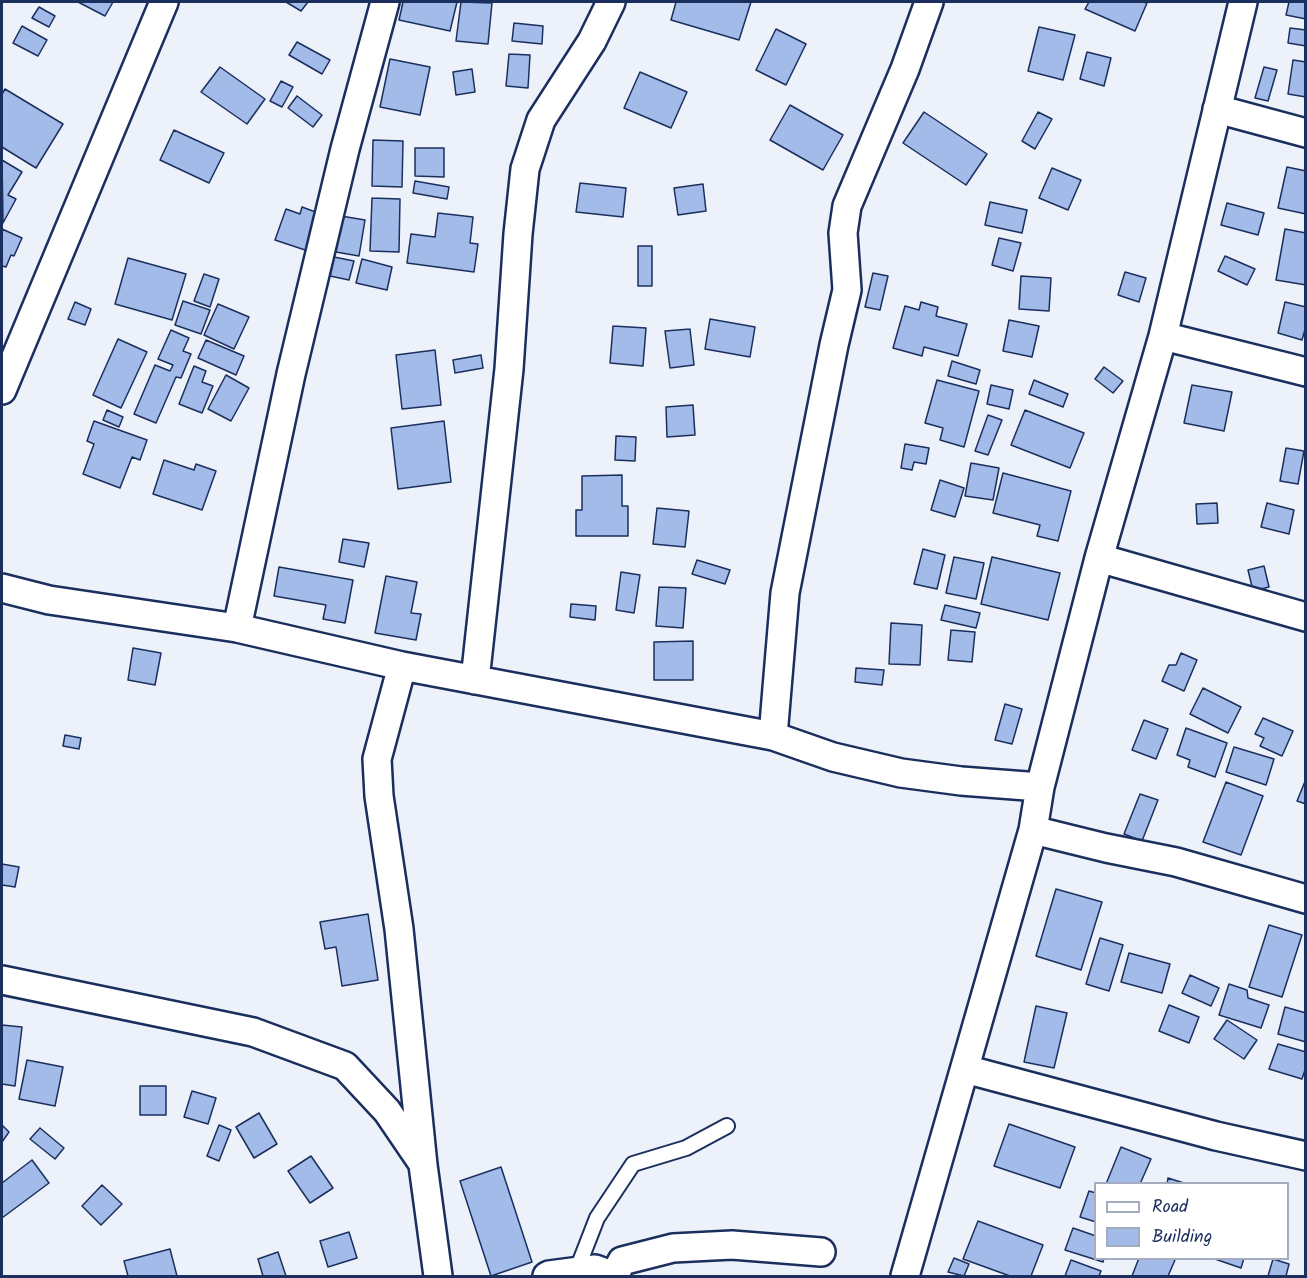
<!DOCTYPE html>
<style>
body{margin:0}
#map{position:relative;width:1307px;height:1278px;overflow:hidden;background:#edf1fa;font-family:Kalam,sans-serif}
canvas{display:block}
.frame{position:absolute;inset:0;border:3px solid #1b2f5e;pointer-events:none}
.legend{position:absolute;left:1094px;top:1182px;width:195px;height:78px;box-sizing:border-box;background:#fff;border:2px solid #a4acbf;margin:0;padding:8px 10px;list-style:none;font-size:18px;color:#1b2f5e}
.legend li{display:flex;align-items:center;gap:12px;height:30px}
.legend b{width:30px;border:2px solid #a4acbf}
</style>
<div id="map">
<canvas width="1307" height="1278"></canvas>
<div class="frame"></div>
<ul class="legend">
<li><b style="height:8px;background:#fff"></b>Road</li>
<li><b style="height:16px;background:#a3bbe8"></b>Building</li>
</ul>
</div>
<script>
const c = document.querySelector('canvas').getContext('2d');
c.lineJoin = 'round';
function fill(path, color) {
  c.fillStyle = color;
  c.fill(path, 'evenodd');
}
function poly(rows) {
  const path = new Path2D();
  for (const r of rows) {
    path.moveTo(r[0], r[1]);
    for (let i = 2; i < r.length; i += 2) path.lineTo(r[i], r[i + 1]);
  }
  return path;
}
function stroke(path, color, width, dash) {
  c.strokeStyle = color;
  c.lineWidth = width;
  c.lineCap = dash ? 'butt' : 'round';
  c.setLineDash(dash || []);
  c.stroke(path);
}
const building = poly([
 [78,2,113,2,105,16,78,2],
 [286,2,308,2,301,11,286,2],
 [403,2,457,2,450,31,399,20,403,2],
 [461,2,492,3,488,44,456,41,461,2],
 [676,2,751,2,739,40,671,20,676,2],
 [1089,2,1143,2,1147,3,1135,31,1085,9,1089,2],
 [1289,2,1306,2,1306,19,1286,15,1289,2],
 [39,7,55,16,49,27,32,18,39,7],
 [514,23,543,26,542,44,512,41,514,23],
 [22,26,47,40,38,56,13,43,22,26],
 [1039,27,1075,35,1063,80,1028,71,1039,27],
 [1290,28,1306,30,1306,46,1288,43,1290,28],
 [776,29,806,44,786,85,756,70,776,29],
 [297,42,330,60,322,74,289,55,297,42],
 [1087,52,1111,58,1104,86,1080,79,1087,52],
 [509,54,530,55,528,88,506,86,509,54],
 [390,59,430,67,420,115,380,107,390,59],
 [1293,60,1306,62,1306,97,1288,94,1293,60],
 [220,67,265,99,247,124,201,92,220,67],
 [1264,67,1277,70,1268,101,1255,98,1264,67],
 [472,69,475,92,456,95,453,72,472,69],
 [640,72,687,92,671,128,624,108,640,72],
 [281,81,293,87,282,107,270,101,281,81],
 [5,89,63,124,36,168,2,147,2,94,5,89],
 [297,96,322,115,313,127,288,108,297,96],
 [790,105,843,135,823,170,770,140,790,105],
 [924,112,987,154,966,185,903,143,924,112],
 [1038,112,1052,119,1035,149,1022,141,1038,112],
 [174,130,224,153,209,183,160,160,174,130],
 [373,140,403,141,402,187,372,186,373,140],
 [415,148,444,148,444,177,415,176,415,148],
 [2,160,22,172,8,195,16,199,3,223,2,160],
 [1287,167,1306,171,1306,214,1278,208,1287,167],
 [1052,168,1081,180,1068,210,1039,198,1052,168],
 [415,181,449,187,447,199,413,193,415,181],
 [580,183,626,188,623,217,576,212,580,183],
 [703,184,706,211,678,215,674,188,703,184],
 [372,198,400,199,399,252,370,251,372,198],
 [990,202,1027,210,1022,233,985,225,990,202],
 [1227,203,1264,213,1258,235,1221,225,1227,203],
 [302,207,321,214,308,251,275,240,286,209,300,214,302,207],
 [438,213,473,217,470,243,478,244,474,272,407,263,411,234,435,237,438,213],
 [341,216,365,220,359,256,336,252,341,216],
 [2,229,22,238,14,256,11,255,6,267,2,266,2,229],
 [1285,229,1306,233,1306,285,1276,280,1285,229],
 [999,238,1021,243,1013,271,992,265,999,238],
 [638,246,652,246,652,286,638,286,638,246],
 [1225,256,1255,269,1247,285,1218,271,1225,256],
 [334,257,354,261,349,280,330,276,334,257],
 [128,258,186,274,172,320,115,304,128,258],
 [362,259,392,267,387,290,356,283,362,259],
 [1125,272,1146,278,1139,302,1118,295,1125,272],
 [873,273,888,276,880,310,865,307,873,273],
 [204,274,219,279,210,307,194,301,204,274],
 [1021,276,1051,278,1049,311,1019,309,1021,276],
 [183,301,210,310,201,334,175,325,183,301],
 [75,302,91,309,85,325,68,319,75,302],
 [921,302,938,307,936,316,967,324,958,356,924,347,922,356,893,348,905,306,919,310,921,302],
 [1285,302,1306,307,1306,326,1302,340,1278,333,1285,302],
 [218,304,249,317,234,349,204,335,218,304],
 [710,319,755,327,750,357,705,349,710,319],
 [1009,320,1039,326,1032,357,1003,351,1009,320],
 [613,326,646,328,643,366,610,363,613,326],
 [690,329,694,365,670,368,665,331,690,329],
 [171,330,189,338,183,351,191,354,181,378,176,377,156,423,134,414,155,365,170,371,173,365,158,359,171,330],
 [118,339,147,352,121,408,93,395,118,339],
 [206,340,244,356,236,375,198,358,206,340],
 [435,350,441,405,402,409,396,355,435,350],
 [481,355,483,368,455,373,453,360,481,355],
 [952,361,980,370,976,384,948,376,952,361],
 [194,366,206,371,202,382,213,386,202,413,179,404,194,366],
 [1104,367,1123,381,1113,393,1095,379,1104,367],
 [226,375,249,388,231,421,208,409,226,375],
 [937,380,979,391,964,447,940,440,943,428,925,423,937,380],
 [1034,380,1068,394,1063,407,1029,394,1034,380],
 [991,385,1013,390,1009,409,987,404,991,385],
 [1192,385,1232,392,1224,431,1184,423,1192,385],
 [693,405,695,435,667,437,666,407,693,405],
 [107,410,123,417,119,427,103,420,107,410],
 [1025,410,1084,433,1070,468,1011,445,1025,410],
 [988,415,1002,420,988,455,975,451,988,415],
 [94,421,147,440,140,460,132,457,120,488,83,474,94,444,87,441,94,421],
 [444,421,451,482,398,489,391,428,444,421],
 [616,436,636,437,635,461,615,460,616,436],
 [905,444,929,448,926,464,914,462,912,470,901,468,905,444],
 [1286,448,1304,451,1298,484,1280,481,1286,448],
 [164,460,194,470,196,464,216,471,202,510,153,494,164,460],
 [971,463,999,468,993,500,965,496,971,463],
 [1003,473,1071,491,1058,541,1037,536,1040,525,993,513,1003,473],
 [622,475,622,506,628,506,628,536,576,536,576,510,582,510,582,476,622,475],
 [940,480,964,488,955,517,931,510,940,480],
 [1217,503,1218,523,1197,524,1196,504,1217,503],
 [1267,503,1294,510,1289,534,1261,527,1267,503],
 [657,508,689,511,685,547,653,544,657,508],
 [343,539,369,543,364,567,339,562,343,539],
 [923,549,945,555,937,589,914,584,923,549],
 [954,557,984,563,976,599,946,593,954,557],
 [992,557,1060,573,1048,620,981,604,992,557],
 [697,560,730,570,725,584,692,574,697,560],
 [1264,566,1269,587,1253,591,1248,570,1264,566],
 [279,567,353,580,345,623,323,619,326,605,274,596,279,567],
 [621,572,640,575,634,613,616,610,621,572],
 [386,576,417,582,411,613,421,614,416,640,375,633,386,576],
 [659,587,686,588,683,628,656,626,659,587],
 [571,604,596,606,595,620,570,617,571,604],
 [945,605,980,613,976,628,941,620,945,605],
 [891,623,922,625,920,665,889,664,891,623],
 [951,630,975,632,972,662,948,660,951,630],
 [693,641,693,680,654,680,654,642,693,641],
 [133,648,161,653,155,685,128,680,133,648],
 [1181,653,1197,660,1184,691,1162,681,1169,665,1176,665,1181,653],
 [856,668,884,670,882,685,855,682,856,668],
 [1203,688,1241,707,1228,733,1190,714,1203,688],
 [1005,704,1022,709,1012,744,995,740,1005,704],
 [1263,718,1293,731,1282,756,1260,746,1264,738,1255,734,1263,718],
 [1144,720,1168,729,1156,759,1132,750,1144,720],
 [1186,728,1227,743,1215,777,1188,767,1190,760,1177,755,1186,728],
 [65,735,81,738,79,749,63,746,65,735],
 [1234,747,1274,759,1266,785,1226,772,1234,747],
 [1306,779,1306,804,1297,801,1306,779],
 [1226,782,1263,796,1241,855,1203,842,1226,782],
 [1140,794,1158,800,1142,841,1124,834,1140,794],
 [2,864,19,867,15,887,2,885,2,864],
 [1056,889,1102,902,1081,970,1036,956,1056,889],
 [368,914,378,980,342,986,336,947,325,949,320,922,368,914],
 [1269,925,1302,935,1282,997,1249,987,1269,925],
 [1100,938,1123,945,1109,991,1086,984,1100,938],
 [1129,953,1170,964,1162,993,1121,982,1129,953],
 [1190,975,1219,988,1211,1006,1182,993,1190,975],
 [1229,984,1247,990,1248,998,1269,1005,1261,1028,1219,1015,1229,984],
 [1169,1005,1199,1017,1189,1043,1159,1031,1169,1005],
 [1036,1006,1067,1013,1054,1068,1024,1062,1036,1006],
 [1285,1007,1306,1013,1306,1042,1278,1034,1285,1007],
 [1227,1020,1257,1040,1244,1059,1214,1039,1227,1020],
 [2,1025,22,1027,15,1086,2,1084,2,1025],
 [1278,1044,1306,1052,1306,1067,1302,1079,1269,1069,1278,1044],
 [27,1060,63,1067,55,1106,19,1099,27,1060],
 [140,1086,166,1086,166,1115,140,1115,140,1086],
 [192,1091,216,1098,208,1124,184,1117,192,1091],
 [259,1113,277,1144,254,1158,236,1127,259,1113],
 [1009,1124,1075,1147,1060,1188,994,1166,1009,1124],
 [2,1125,9,1132,2,1142,2,1125],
 [219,1125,231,1130,219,1161,207,1156,219,1125],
 [40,1128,64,1148,55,1159,30,1139,40,1128],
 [1121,1147,1151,1159,1140,1184,1106,1184,1121,1147],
 [311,1156,333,1188,310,1203,288,1171,311,1156],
 [32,1160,49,1183,2,1218,2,1183,32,1160],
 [501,1167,532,1262,491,1276,460,1181,501,1167],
 [1168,1178,1187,1184,1167,1184,1168,1178],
 [102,1185,122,1204,101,1225,82,1206,102,1185],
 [1089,1191,1096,1193,1096,1222,1080,1217,1089,1191],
 [978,1221,1043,1245,1031,1276,1010,1276,963,1259,978,1221],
 [1073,1228,1096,1236,1096,1258,1104,1258,1103,1262,1065,1250,1073,1228],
 [349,1232,357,1258,328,1267,320,1241,349,1232],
 [170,1249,177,1276,128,1276,124,1261,170,1249],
 [278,1252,286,1276,263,1276,258,1259,278,1252],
 [954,1258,969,1264,964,1276,948,1272,954,1258],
 [1139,1258,1172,1258,1175,1260,1168,1276,1132,1276,1139,1258],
 [1212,1258,1244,1258,1241,1268,1212,1258],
 [1273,1259,1289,1264,1286,1276,1268,1276,1273,1259],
 [1071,1260,1101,1271,1099,1276,1065,1276,1071,1260]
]);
const lane = poly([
 [576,1272,597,1218,633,1164,686,1148,727,1126]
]);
const street = poly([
 [1217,109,1306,133],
 [1163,336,1306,372],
 [2,390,164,2],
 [1099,558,1306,617],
 [2,588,49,600,237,628,402,666,773,736,833,757,901,773,961,781,1040,787],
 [237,628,291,374,345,149,385,2],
 [402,666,377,759,379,796,399,929,423,1165,438,1276],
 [475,680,509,369,518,234,525,169,541,120,592,41,611,2],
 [773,736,785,593,834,345,847,290,843,233,847,206,905,69,929,2],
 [1033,830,1106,848,1176,862,1306,899],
 [2,980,253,1032,345,1066,387,1111,421,1161],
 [965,1069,1216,1136,1306,1156],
 [547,1276,549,1275,595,1269,614,1276],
 [614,1276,622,1261,673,1248,732,1245,821,1252],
 [905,1276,1033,830,1040,787,1099,558,1163,336,1243,2]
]);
fill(building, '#a3bbe8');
stroke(building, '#1b2f5e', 1.5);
stroke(lane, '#1b2f5e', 18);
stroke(street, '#1b2f5e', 32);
stroke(lane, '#fff', 14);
stroke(street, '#fff', 27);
</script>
